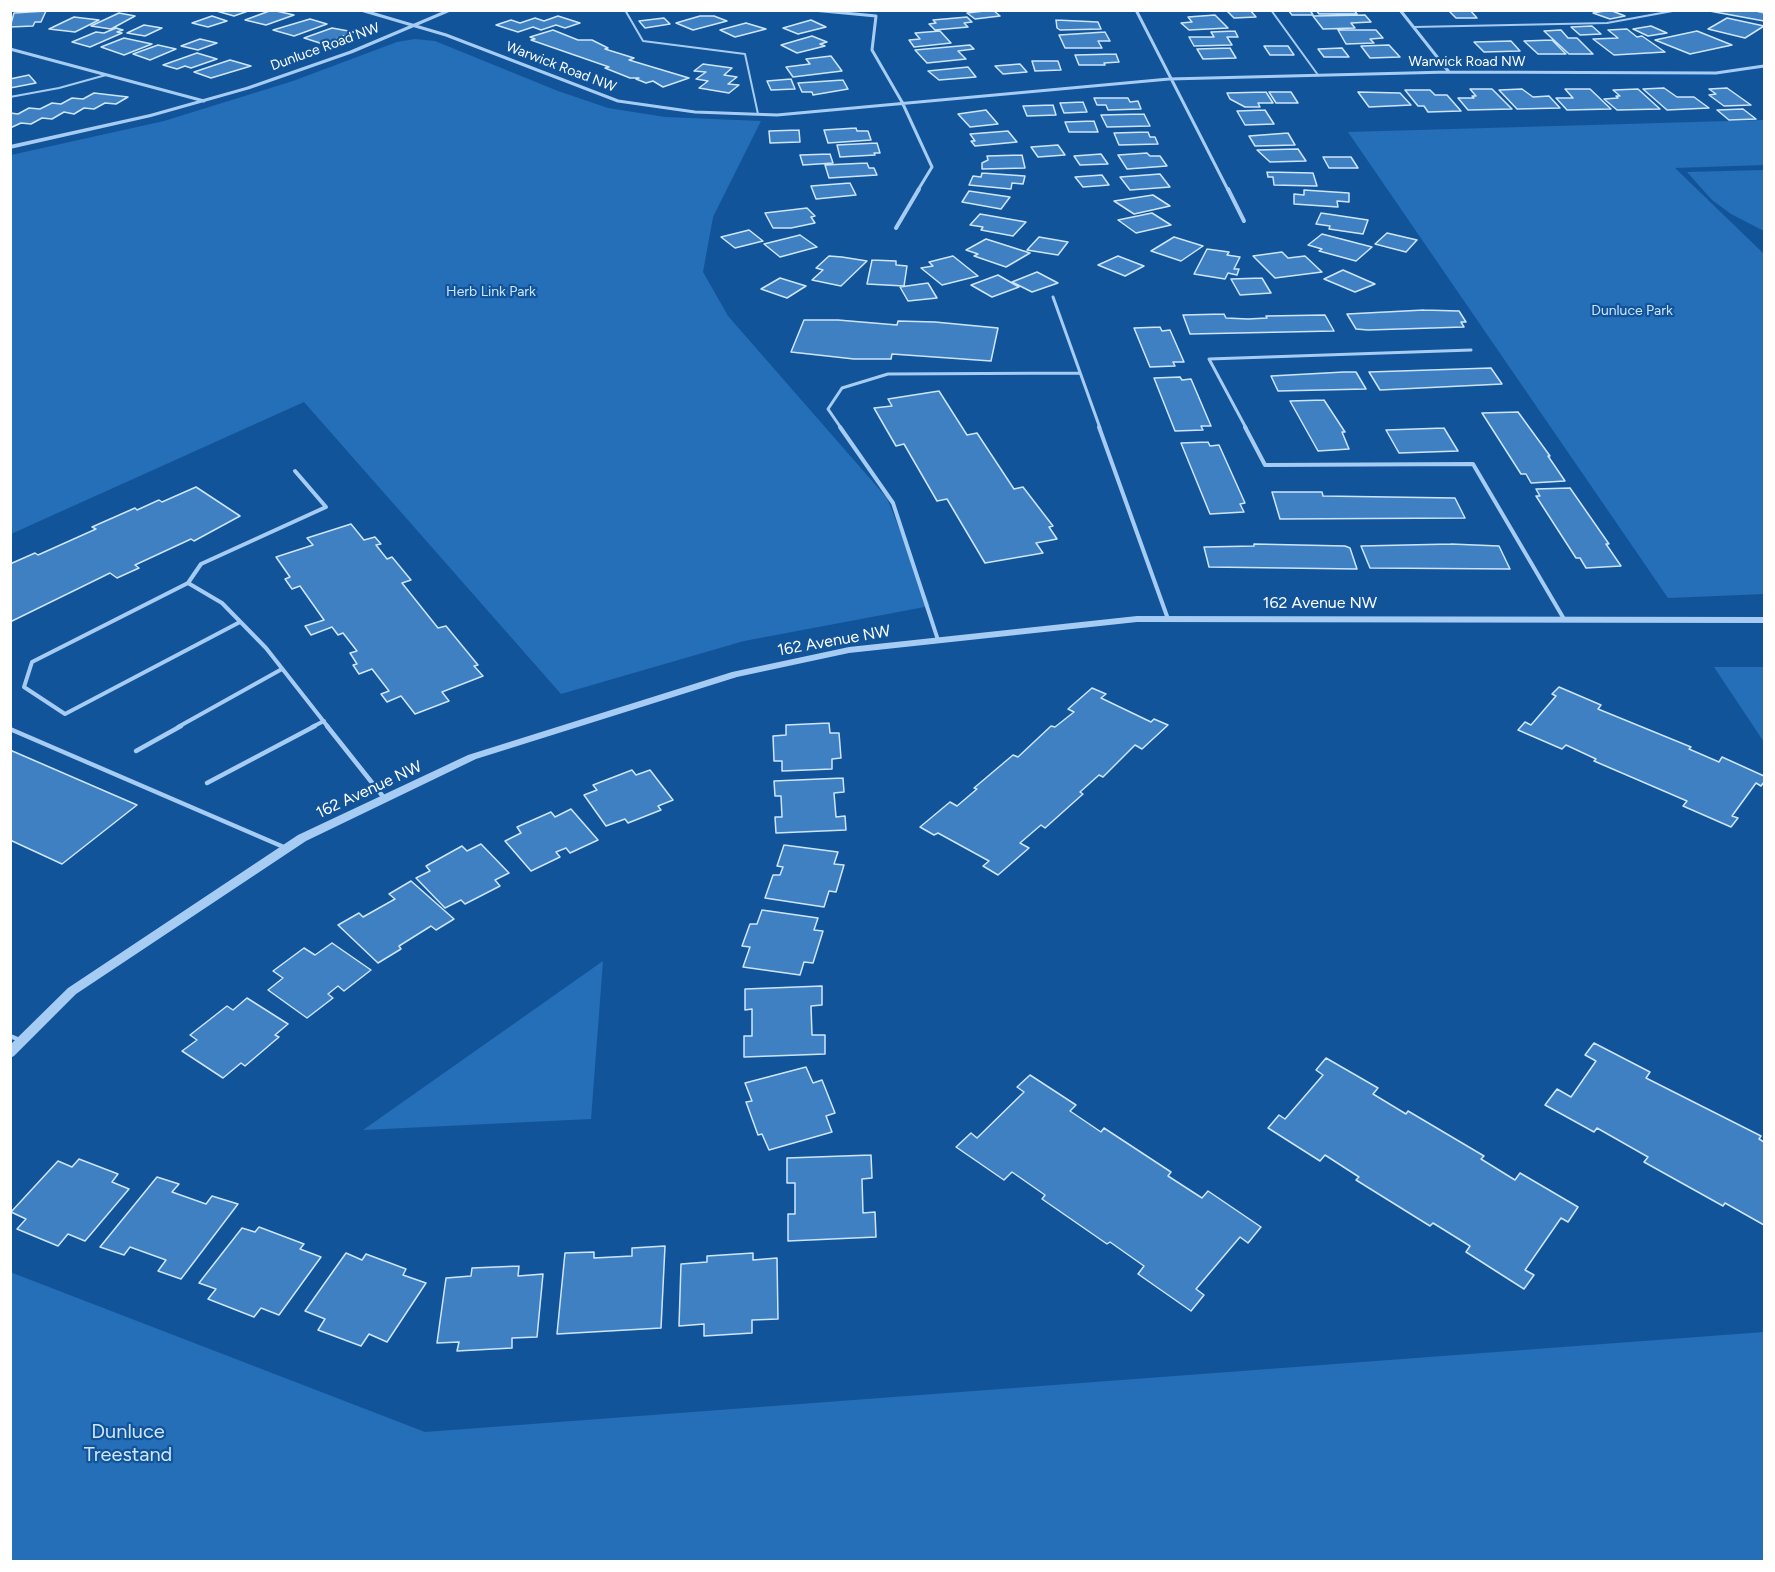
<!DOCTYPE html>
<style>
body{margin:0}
#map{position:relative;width:1775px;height:1572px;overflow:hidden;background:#12549a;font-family:Figtree,sans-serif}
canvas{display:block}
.frame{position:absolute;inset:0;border:12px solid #fff;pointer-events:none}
</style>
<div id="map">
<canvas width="1775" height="1572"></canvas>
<div class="frame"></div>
</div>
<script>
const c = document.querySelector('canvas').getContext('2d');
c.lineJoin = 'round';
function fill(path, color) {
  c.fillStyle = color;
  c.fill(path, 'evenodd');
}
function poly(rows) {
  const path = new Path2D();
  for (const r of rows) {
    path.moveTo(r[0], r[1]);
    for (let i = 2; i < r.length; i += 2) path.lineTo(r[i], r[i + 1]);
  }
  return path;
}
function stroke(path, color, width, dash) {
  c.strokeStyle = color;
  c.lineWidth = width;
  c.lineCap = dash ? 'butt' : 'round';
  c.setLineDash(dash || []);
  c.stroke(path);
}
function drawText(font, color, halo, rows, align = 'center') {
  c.font = font + ' Figtree,sans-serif';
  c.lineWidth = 4.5;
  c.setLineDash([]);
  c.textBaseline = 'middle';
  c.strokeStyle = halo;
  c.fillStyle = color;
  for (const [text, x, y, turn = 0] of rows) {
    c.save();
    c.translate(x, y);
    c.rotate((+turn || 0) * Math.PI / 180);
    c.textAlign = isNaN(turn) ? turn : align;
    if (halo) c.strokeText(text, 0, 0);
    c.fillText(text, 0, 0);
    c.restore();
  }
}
const green = poly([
 [415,39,435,41,558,91,608,108,665,117,761,121,713,217,703,272,728,316,887,498,930,606,744,641,561,694,304,402,11,534,11,155,164,121,293,81,397,42],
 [1764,120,1764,165,1675,168,1764,254,1764,594,1668,598,1348,132],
 [1764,170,1764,231,1731,214,1712,200,1687,172],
 [1714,667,1764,667,1764,742],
 [603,961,591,1119,363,1130],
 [10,1272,425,1432,1764,1332,1764,1561,11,1561]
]);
const building = poly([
 [213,10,251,10,234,16,213,10],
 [272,10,294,15,266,25,245,20,272,10],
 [993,10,1000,16,975,19,967,13,993,10],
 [1226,10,1250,10,1256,17,1234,18,1226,10],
 [1288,10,1310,10,1313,15,1292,15,1288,10],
 [1316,10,1354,10,1357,14,1319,14,1316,10],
 [1470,10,1477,18,1456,18,1449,11,1470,10],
 [1610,10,1625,16,1610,19,1593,13,1610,10],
 [1704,10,1752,10,1764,13,1764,21,1704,10],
 [46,11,41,22,35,22,33,26,10,27,14,13,46,11],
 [119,13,135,16,111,29,91,26,119,13],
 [1215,15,1228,28,1189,30,1181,23,1192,22,1188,17,1215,15],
 [1365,15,1371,22,1351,23,1355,28,1323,29,1313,16,1365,15],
 [212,16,227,21,208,27,192,23,212,16],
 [558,16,580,23,565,28,556,25,541,30,533,27,518,32,496,25,511,20,520,23,535,18,544,21,558,16],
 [700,16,714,16,727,21,693,30,676,23,700,16],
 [74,17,99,20,75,32,49,29,74,17],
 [967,17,972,22,964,23,968,27,935,30,929,24,936,23,933,20,967,17],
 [664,18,670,24,645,28,639,21,664,18],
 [1727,18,1764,26,1745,38,1708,29,1727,18],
 [310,19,327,24,294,36,273,30,310,19],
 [811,20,826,27,798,34,783,28,811,20],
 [1056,20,1098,22,1101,29,1060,30,1057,28,1056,20],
 [746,23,766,29,735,37,720,30,746,23],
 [144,25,162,28,145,36,127,33,144,25],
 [1592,26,1601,34,1580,35,1571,27,1592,26],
 [1651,26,1667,33,1648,36,1633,29,1651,26],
 [116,28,123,30,117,32,122,33,90,47,72,42,96,32,104,33,116,28],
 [332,28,354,32,323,44,304,38,332,28],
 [1627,29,1637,37,1642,36,1665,52,1614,55,1593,39,1618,38,1608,30,1627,29],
 [553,30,578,40,592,40,608,48,605,49,634,58,629,60,689,78,663,87,653,81,646,83,636,79,639,78,630,78,605,68,609,67,531,40,535,39,530,37,553,30],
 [1338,30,1376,30,1383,38,1370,39,1374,43,1346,44,1338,30],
 [1561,30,1568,38,1577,38,1593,54,1569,54,1544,31,1561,30],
 [940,31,951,43,914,47,909,40,920,39,915,33,940,31],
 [1235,31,1238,37,1227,37,1232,45,1194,46,1189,37,1214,37,1211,32,1235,31],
 [1697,31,1732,45,1690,54,1655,40,1697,31],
 [1105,32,1110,41,1098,41,1102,48,1065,48,1059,35,1105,32],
 [812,36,827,42,820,44,825,46,797,53,781,45,812,36],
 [124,38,152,44,124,55,101,47,124,38],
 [200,39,217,43,198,50,181,46,200,39],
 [1552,40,1566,54,1538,54,1524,41,1552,40],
 [1511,41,1520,51,1484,52,1474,42,1511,41],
 [158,45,176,49,150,60,133,54,158,45],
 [970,45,974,49,958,51,966,59,927,63,915,50,970,45],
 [1389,45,1400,57,1370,58,1361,46,1389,45],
 [1264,46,1288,46,1294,55,1270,55,1264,46],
 [1230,48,1236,58,1203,59,1197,49,1230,48],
 [1342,48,1349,57,1324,57,1318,49,1342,48],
 [197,53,217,59,191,68,185,66,177,69,163,65,197,53],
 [1116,54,1119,62,1104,63,1105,65,1079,65,1075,55,1116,54],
 [831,56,842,71,793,77,786,67,810,64,806,59,831,56],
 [230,60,251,66,211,78,194,72,230,60],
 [1032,61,1058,61,1061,70,1035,71,1032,61],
 [703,64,732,68,724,75,737,77,728,84,739,85,729,93,699,88,708,81,696,79,706,72,694,71,703,64],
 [1020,64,1027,72,1003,74,995,66,1020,64],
 [968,67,976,77,939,80,928,71,968,67],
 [29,75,36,83,10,88,10,79,29,75],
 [791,79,795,89,771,90,767,81,791,79],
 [843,80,848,89,813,95,812,92,802,92,798,83,843,80],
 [1664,88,1677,97,1694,97,1709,108,1667,110,1643,89,1664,88],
 [1727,88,1751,105,1724,106,1709,95,1716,94,1709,89,1727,88],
 [1470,89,1492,89,1512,109,1468,110,1458,98,1474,98,1472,96,1476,96,1470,89],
 [1522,89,1533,97,1549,96,1560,108,1517,109,1499,90,1522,89],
 [1565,89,1590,89,1611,109,1567,110,1556,98,1573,98,1565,89],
 [1638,89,1660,109,1617,110,1604,99,1618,98,1616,96,1620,96,1613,90,1638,89],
 [1405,90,1430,90,1435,95,1447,95,1461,111,1428,112,1424,106,1418,106,1405,90],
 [1266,92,1273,103,1258,103,1260,107,1245,107,1230,99,1227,93,1266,92],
 [1269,92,1291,92,1298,103,1276,103,1269,92],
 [1358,92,1400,93,1411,105,1369,107,1358,92],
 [94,93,128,97,116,104,105,103,94,109,84,108,74,114,64,112,52,119,42,118,31,124,21,123,10,128,10,113,18,114,29,108,40,109,52,103,61,104,72,98,83,99,94,93],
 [1094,98,1128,98,1130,102,1138,101,1141,109,1108,110,1106,105,1097,105,1094,98],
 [1083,102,1087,112,1064,113,1060,103,1083,102],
 [1053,105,1056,115,1027,116,1023,106,1053,105],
 [1743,109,1756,119,1729,120,1717,110,1743,109],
 [986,110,998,124,970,127,958,114,986,110],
 [1265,110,1274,124,1245,125,1237,111,1265,110],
 [1144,114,1150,126,1107,127,1101,115,1144,114],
 [1094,121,1098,132,1069,132,1065,122,1094,121],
 [856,128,857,131,868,131,871,140,828,143,824,130,856,128],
 [799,130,800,142,770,143,769,131,799,130],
 [1008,131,1017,142,975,146,971,141,975,141,970,134,1008,131],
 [1148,132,1150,137,1155,137,1158,144,1119,145,1114,133,1148,132],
 [1288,133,1295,145,1255,146,1249,136,1288,133],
 [877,143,880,153,874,153,875,155,840,157,837,145,877,143],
 [1058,145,1065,155,1038,157,1031,147,1058,145],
 [1298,149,1306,161,1270,162,1257,150,1298,149],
 [1147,153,1150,156,1160,156,1167,166,1127,169,1118,155,1147,153],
 [830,154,833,163,803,165,800,155,830,154],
 [1101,154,1108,164,1080,165,1074,156,1101,154],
 [1022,155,1025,168,982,169,982,163,988,160,987,156,1022,155],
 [1323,157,1351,157,1358,168,1329,168,1323,157],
 [867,163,869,168,874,168,877,175,829,178,825,165,867,163],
 [1267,172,1313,173,1317,186,1274,185,1273,177,1268,177,1267,172],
 [982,173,1025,176,1023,184,1012,183,1011,189,969,185,973,176,981,177,982,173],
 [1160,174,1170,187,1130,190,1120,177,1160,174],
 [1102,175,1109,185,1083,187,1075,177,1102,175],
 [850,183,856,195,816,199,811,186,850,183],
 [1304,190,1349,193,1349,202,1337,201,1338,207,1294,204,1294,194,1304,195,1304,190],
 [969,191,1010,197,1001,209,962,202,969,191],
 [1153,195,1170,206,1134,214,1114,201,1153,195],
 [807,208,815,216,811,217,815,223,791,228,773,228,765,213,807,208],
 [1152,213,1171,225,1136,233,1118,220,1152,213],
 [1321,213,1368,220,1363,234,1329,229,1330,226,1316,224,1321,213],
 [980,214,1026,222,1013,236,981,230,983,227,970,225,980,214],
 [749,230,763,241,735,248,721,237,749,230],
 [1387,233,1417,240,1406,252,1375,244,1387,233],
 [1322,234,1372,247,1356,261,1319,251,1322,249,1308,245,1322,234],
 [800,235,817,247,780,257,764,244,800,235],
 [1039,237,1068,242,1058,255,1027,250,1039,237],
 [1174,237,1203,246,1181,261,1151,251,1174,237],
 [986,239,1030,253,1006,267,974,256,978,254,966,250,986,239],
 [1207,249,1229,252,1227,255,1240,257,1234,269,1239,269,1237,275,1228,273,1225,279,1194,274,1207,249],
 [1282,252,1288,258,1305,256,1322,272,1275,278,1253,256,1282,252],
 [829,256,842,257,867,261,841,286,812,280,823,270,816,268,829,256],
 [953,256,978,276,942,285,921,268,933,266,929,262,953,256],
 [1118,256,1144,266,1125,276,1098,265,1118,256],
 [872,260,896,261,896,265,907,266,904,286,867,284,872,260],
 [1343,270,1375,284,1355,292,1324,279,1343,270],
 [1037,272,1058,283,1032,292,1012,282,1037,272],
 [998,275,1019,287,992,297,971,285,998,275],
 [780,278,806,286,787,298,761,289,780,278],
 [1262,278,1271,293,1240,295,1231,279,1262,278],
 [928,283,937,298,908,301,900,287,928,283],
 [1424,310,1459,311,1466,322,1461,322,1464,327,1368,330,1356,329,1347,314,1424,310],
 [1224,314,1226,318,1248,319,1267,318,1266,316,1325,315,1334,331,1190,334,1183,315,1224,314],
 [804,320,838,320,897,325,898,321,935,322,998,328,991,361,892,354,891,359,854,359,791,352,804,320],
 [1160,327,1162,331,1170,330,1184,362,1173,362,1175,366,1150,367,1134,328,1160,327],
 [1491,368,1502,384,1380,390,1369,372,1491,368],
 [1344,372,1356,372,1366,389,1278,391,1271,376,1344,372],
 [1180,377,1182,380,1191,379,1211,426,1201,426,1203,430,1175,431,1154,378,1180,377],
 [939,391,967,435,977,433,1014,489,1023,487,1053,526,1049,527,1057,539,1036,543,1043,553,985,563,947,499,937,501,904,444,896,446,874,408,892,406,888,399,939,391],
 [1324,400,1345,432,1342,432,1349,449,1318,451,1290,401,1324,400],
 [1518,412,1550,456,1548,456,1565,481,1531,483,1526,474,1521,474,1482,413,1518,412],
 [1444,428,1458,451,1399,453,1386,430,1444,428],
 [1208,442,1210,446,1219,445,1245,503,1240,504,1244,512,1210,514,1181,443,1208,442],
 [196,487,240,516,194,541,191,539,135,565,139,568,117,578,110,573,10,622,10,564,35,553,38,555,96,529,92,527,135,508,137,510,159,500,162,502,196,487],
 [1570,488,1609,544,1606,544,1621,566,1586,568,1580,558,1576,558,1536,496,1540,496,1536,489,1570,488],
 [1272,492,1322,492,1323,496,1455,498,1465,518,1280,519,1272,492],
 [351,524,364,540,375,537,381,544,376,545,387,559,392,557,411,580,402,583,438,628,446,626,478,665,474,666,483,676,442,692,449,701,415,714,401,696,387,702,381,694,389,691,372,669,359,674,353,665,357,664,350,653,357,651,343,633,338,635,332,627,311,635,305,626,324,620,300,586,292,589,285,579,290,577,276,557,313,545,307,538,351,524],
 [1254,544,1345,546,1350,548,1357,569,1209,567,1204,547,1254,546,1254,544],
 [1451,544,1499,546,1510,569,1370,568,1361,546,1451,544],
 [1559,687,1601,705,1598,709,1691,747,1689,749,1719,762,1722,757,1764,776,1764,782,1761,786,1756,783,1732,816,1738,818,1731,827,1683,806,1687,801,1594,761,1596,759,1566,745,1562,749,1518,730,1525,722,1531,725,1556,696,1552,694,1559,687],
 [1092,688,1106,694,1101,698,1151,722,1154,719,1168,725,1142,749,1135,745,1103,777,1099,775,1080,792,1083,794,1045,828,1041,825,1020,843,1029,848,998,875,983,866,989,861,938,833,934,835,920,827,950,802,957,806,977,789,974,788,1013,755,1018,757,1051,726,1055,727,1074,712,1068,709,1092,688],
 [829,723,830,733,839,733,841,758,832,759,832,769,782,771,782,761,774,761,773,736,786,735,786,725,829,723],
 [10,750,137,805,62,864,10,840,10,750],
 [632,770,636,775,650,770,673,800,658,806,661,810,628,823,625,819,606,826,584,795,597,790,593,785,632,770],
 [843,778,844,792,834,793,836,817,845,816,846,830,776,833,775,817,782,817,781,796,775,796,774,781,843,778],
 [571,809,598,840,570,853,566,848,556,852,560,857,531,871,505,841,521,833,517,827,551,812,555,817,571,809],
 [481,844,509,873,495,880,500,886,465,904,461,900,445,908,416,878,430,871,426,866,462,846,467,851,481,844],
 [784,845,838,852,834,864,844,865,836,892,829,891,824,907,765,898,773,875,780,875,783,867,777,866,784,845],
 [411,881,454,919,436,930,431,926,399,946,401,949,378,963,338,925,359,913,363,917,395,899,389,894,411,881],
 [762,910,818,918,814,930,823,931,813,963,804,962,800,975,743,967,750,947,742,946,750,924,757,924,762,910],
 [332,943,371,970,344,991,338,986,328,994,333,998,307,1018,268,990,283,978,273,971,304,948,315,955,332,943],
 [822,986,822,1005,811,1006,812,1035,825,1035,825,1054,744,1057,744,1036,752,1036,752,1009,745,1010,745,989,822,986],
 [247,998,288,1024,275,1035,279,1037,245,1066,241,1063,223,1078,182,1051,197,1040,190,1035,227,1006,233,1010,247,998],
 [1594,1043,1650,1072,1646,1078,1761,1136,1759,1139,1764,1142,1764,1225,1725,1203,1723,1206,1644,1162,1648,1157,1597,1128,1594,1132,1545,1105,1557,1089,1571,1097,1596,1061,1585,1055,1594,1043],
 [1326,1058,1378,1088,1373,1094,1406,1114,1408,1111,1484,1156,1481,1159,1515,1180,1520,1173,1578,1207,1568,1222,1561,1218,1525,1270,1534,1275,1524,1289,1466,1252,1470,1246,1433,1223,1430,1226,1356,1180,1359,1177,1325,1155,1320,1161,1268,1128,1279,1115,1285,1119,1323,1075,1316,1070,1326,1058],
 [806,1067,813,1083,822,1080,835,1113,826,1116,832,1132,769,1150,762,1134,758,1135,746,1102,752,1101,745,1083,806,1067],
 [1030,1075,1076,1105,1070,1111,1101,1132,1104,1128,1171,1172,1168,1176,1202,1198,1208,1191,1261,1227,1248,1243,1240,1237,1196,1289,1204,1295,1191,1311,1138,1274,1144,1266,1110,1242,1107,1244,1042,1199,1045,1195,1012,1172,1004,1180,956,1147,971,1133,977,1138,1024,1092,1017,1087,1030,1075],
 [871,1155,872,1178,862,1179,863,1213,875,1212,876,1237,788,1241,788,1214,795,1214,795,1183,787,1183,787,1158,871,1155],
 [79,1159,118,1174,112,1182,129,1189,85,1241,68,1234,58,1246,17,1229,26,1219,11,1212,58,1161,72,1167,79,1159],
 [157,1177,179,1184,172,1192,206,1204,212,1196,238,1204,181,1279,158,1271,166,1260,130,1247,124,1255,100,1247,157,1177],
 [259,1227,304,1244,300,1249,321,1257,279,1315,261,1308,254,1317,208,1299,216,1289,199,1283,242,1228,255,1232,259,1227],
 [665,1246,661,1328,557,1334,565,1253,594,1252,594,1258,632,1256,632,1248,665,1246],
 [346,1253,362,1260,366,1254,406,1269,403,1275,426,1283,387,1342,369,1334,361,1346,318,1330,325,1319,305,1311,346,1253],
 [753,1253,753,1260,777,1258,778,1319,752,1320,752,1333,704,1336,704,1324,679,1326,681,1264,707,1262,707,1256,753,1253],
 [519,1266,518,1276,543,1274,537,1337,512,1338,512,1348,457,1351,459,1342,437,1343,446,1278,471,1276,472,1268,519,1266]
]);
const serviceFar3 = poly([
 [625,10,643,41,745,54,758,114],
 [1271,10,1318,75],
 [1414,27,1607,23,1678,10],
 [10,97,59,88,106,75]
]);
const serviceFar2 = poly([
 [1053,297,1100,428],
 [841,428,828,409,842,388,888,374,1080,373],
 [1246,428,1209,359,1471,350]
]);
const serviceFar1 = poly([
 [840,427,893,503,938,640],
 [1099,427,1168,619],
 [1245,427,1265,465,1473,464,1564,619],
 [295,471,326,507,201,564,188,583,222,603,266,648,328,727],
 [188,583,32,662,24,687,65,714,240,622],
 [178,727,282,669],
 [312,727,324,721]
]);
const service = poly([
 [327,726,385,799],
 [10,729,286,848],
 [136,751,181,726],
 [207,783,315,726],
 [10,1036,22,1041]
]);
const minorFar1 = poly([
 [361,10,446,35,618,101,695,112,777,115,1169,79,1449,72,1716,73,1764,66],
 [813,10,876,16,872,50,902,102,932,167,918,190],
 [1136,10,1228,190],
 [1400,10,1449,72],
 [10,49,204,101]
]);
const minor = poly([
 [1228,189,1244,221],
 [896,228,919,189]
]);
const tertiary = poly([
 [446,10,454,10,353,53,250,89,151,117,10,149,10,145,150,114,246,87,349,51,446,10],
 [1137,616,1764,617,1764,623,1137,622,849,653,737,677,476,759,306,841,76,994,14,1056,10,1058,10,1045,68,988,298,835,468,755,732,672,849,647,1137,616]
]);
const farStreetnames = [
 ["Dunluce Road NW",325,47,-20],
 ["Warwick Road NW",1467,62],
 ["Warwick Road NW",561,67,21]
];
const farParknames = [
 ["Herb Link Park",491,292],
 ["Dunluce Park",1632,311]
];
const streetNames = [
 ["162 Avenue NW",1320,603],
 ["162 Avenue NW",834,641,-10],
 ["162 Avenue NW",369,790,-25]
];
const nearParknames = [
 ["Dunluce",128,1432],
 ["Treestand",128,1455]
];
fill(green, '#256fb8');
fill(building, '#3f80c3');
stroke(building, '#cee6fd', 1.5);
stroke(serviceFar3, '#a6ccf4', 2);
stroke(serviceFar2, '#a6ccf4', 3);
stroke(serviceFar1, '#a6ccf4', 4);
stroke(service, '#a6ccf4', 4.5);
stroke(minorFar1, '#a6ccf4', 3);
stroke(minor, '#a6ccf4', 4);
fill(tertiary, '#a6ccf4');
drawText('14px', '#fff', '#12549a', farStreetnames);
drawText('14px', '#cee6fd', '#12549a', farParknames);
drawText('16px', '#fff', '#12549a', streetNames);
drawText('20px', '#cee6fd', '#12549a', nearParknames);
</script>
